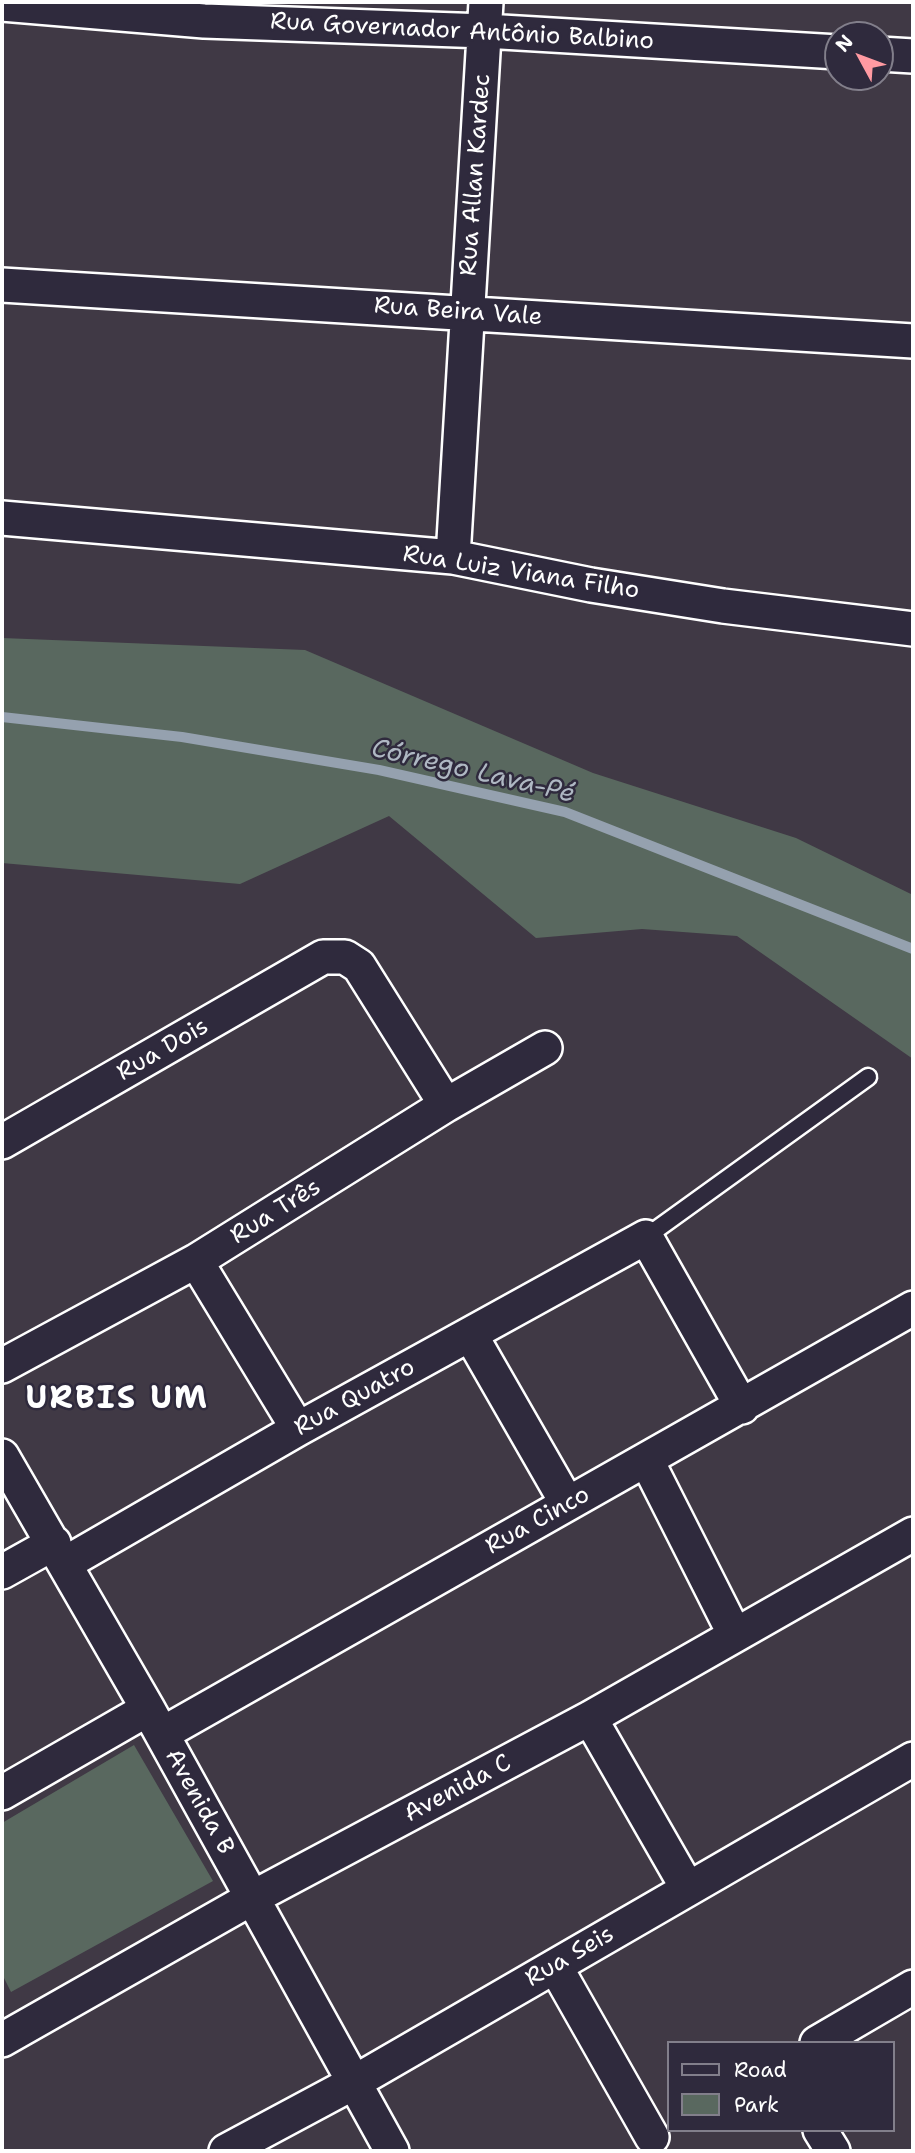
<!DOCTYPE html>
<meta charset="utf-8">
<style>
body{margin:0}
#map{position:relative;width:915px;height:2153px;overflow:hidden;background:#403945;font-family:"Shantell Sans",sans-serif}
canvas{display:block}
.frame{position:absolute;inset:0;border:4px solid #fff;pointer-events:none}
.legend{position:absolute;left:667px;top:2041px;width:228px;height:91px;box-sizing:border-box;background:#2f2a3d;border:2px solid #827f8b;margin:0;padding:9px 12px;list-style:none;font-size:21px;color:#fff}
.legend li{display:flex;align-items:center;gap:14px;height:35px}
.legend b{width:35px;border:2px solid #827f8b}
.north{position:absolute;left:824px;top:21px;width:70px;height:70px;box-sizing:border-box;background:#2f2a3d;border:2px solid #827f8b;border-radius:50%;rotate:311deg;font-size:19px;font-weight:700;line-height:28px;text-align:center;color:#fff}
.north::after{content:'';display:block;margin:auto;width:24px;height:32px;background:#ff9aa2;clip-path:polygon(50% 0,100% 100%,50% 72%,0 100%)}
</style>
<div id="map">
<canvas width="915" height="2153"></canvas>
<div class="frame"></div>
<ul class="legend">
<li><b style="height:9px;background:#2f2a3d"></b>Road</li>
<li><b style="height:19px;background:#59685f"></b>Park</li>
</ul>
<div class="north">N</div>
</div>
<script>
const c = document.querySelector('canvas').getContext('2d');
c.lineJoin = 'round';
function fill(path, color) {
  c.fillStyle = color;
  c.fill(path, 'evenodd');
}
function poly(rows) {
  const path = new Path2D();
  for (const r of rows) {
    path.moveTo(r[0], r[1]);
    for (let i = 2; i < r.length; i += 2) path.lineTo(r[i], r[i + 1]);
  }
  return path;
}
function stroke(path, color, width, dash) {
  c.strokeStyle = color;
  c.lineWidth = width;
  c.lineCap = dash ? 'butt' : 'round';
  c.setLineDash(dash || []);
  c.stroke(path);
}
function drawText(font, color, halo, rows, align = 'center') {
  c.font = font + ' "Shantell Sans",sans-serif';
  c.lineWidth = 5;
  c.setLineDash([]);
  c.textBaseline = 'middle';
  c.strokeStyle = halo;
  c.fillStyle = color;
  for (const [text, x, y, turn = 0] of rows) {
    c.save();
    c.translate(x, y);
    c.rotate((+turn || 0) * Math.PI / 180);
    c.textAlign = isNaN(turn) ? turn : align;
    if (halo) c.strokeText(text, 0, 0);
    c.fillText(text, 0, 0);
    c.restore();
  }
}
const green = poly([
 [2,638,305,650,593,773,796,838,913,895,913,1059,737,936,642,929,536,938,389,816,240,884,2,863],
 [134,1745,213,1881,11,1992,2,1974,2,1823]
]);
const stream = poly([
 [2,717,182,737,379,770,565,812,913,949]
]);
const service = poly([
 [646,1237,868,1077]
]);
const minor = poly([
 [2,4,204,21,485,31,838,52],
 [880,54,913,56],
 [2,285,913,341],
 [2,518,453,557,591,585,723,606,913,629],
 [453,557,486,2],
 [2,1142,323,957,345,957,359,966,446,1105],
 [196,1261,298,1429],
 [470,1334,567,1503],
 [2,1366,196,1261,446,1105,545,1048],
 [2,1456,148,1709,392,2151],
 [647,1461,735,1635],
 [66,1563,298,1429,646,1237,742,1407],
 [2,1572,54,1543],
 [590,1718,688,1889],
 [162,1734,913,1308],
 [2,1793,148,1709],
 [555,1966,652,2137],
 [2,2040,252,1898,590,1718,913,1534],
 [817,2043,913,1987],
 [820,2130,833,2151],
 [226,2151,353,2083,913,1759]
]);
const streetNames = [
 ["Rua Governador Antônio Balbino",462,32,3],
 ["Rua Allan Kardec",476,175,-86],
 ["Rua Beira Vale",458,312,4],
 ["Rua Luiz Viana Filho",521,573,9],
 ["Rua Dois",163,1050,-30],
 ["Rua Três",276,1212,-32],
 ["Rua Quatro",355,1398,-29],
 ["Rua Cinco",538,1521,-29],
 ["Avenida C",458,1789,-28],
 ["Avenida B",199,1802,61],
 ["Rua Seis",570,1957,-30]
];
const waterNames = [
 ["Córrego Lava-Pé",473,772,13]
];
const districtNames = [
 ["URBIS UM",117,1400]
];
fill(green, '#59685f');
stroke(stream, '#95a1af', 10);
stroke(service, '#fff', 21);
stroke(minor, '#fff', 38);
stroke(service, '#2f2a3d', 16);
stroke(minor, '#2f2a3d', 33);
drawText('24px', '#fff', '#2f2a3d', streetNames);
drawText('italic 26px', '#afb8c3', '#2f2a3d', waterNames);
c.letterSpacing = '2px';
drawText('bold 32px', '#fff', '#2f2a3d', districtNames);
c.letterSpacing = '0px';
</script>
